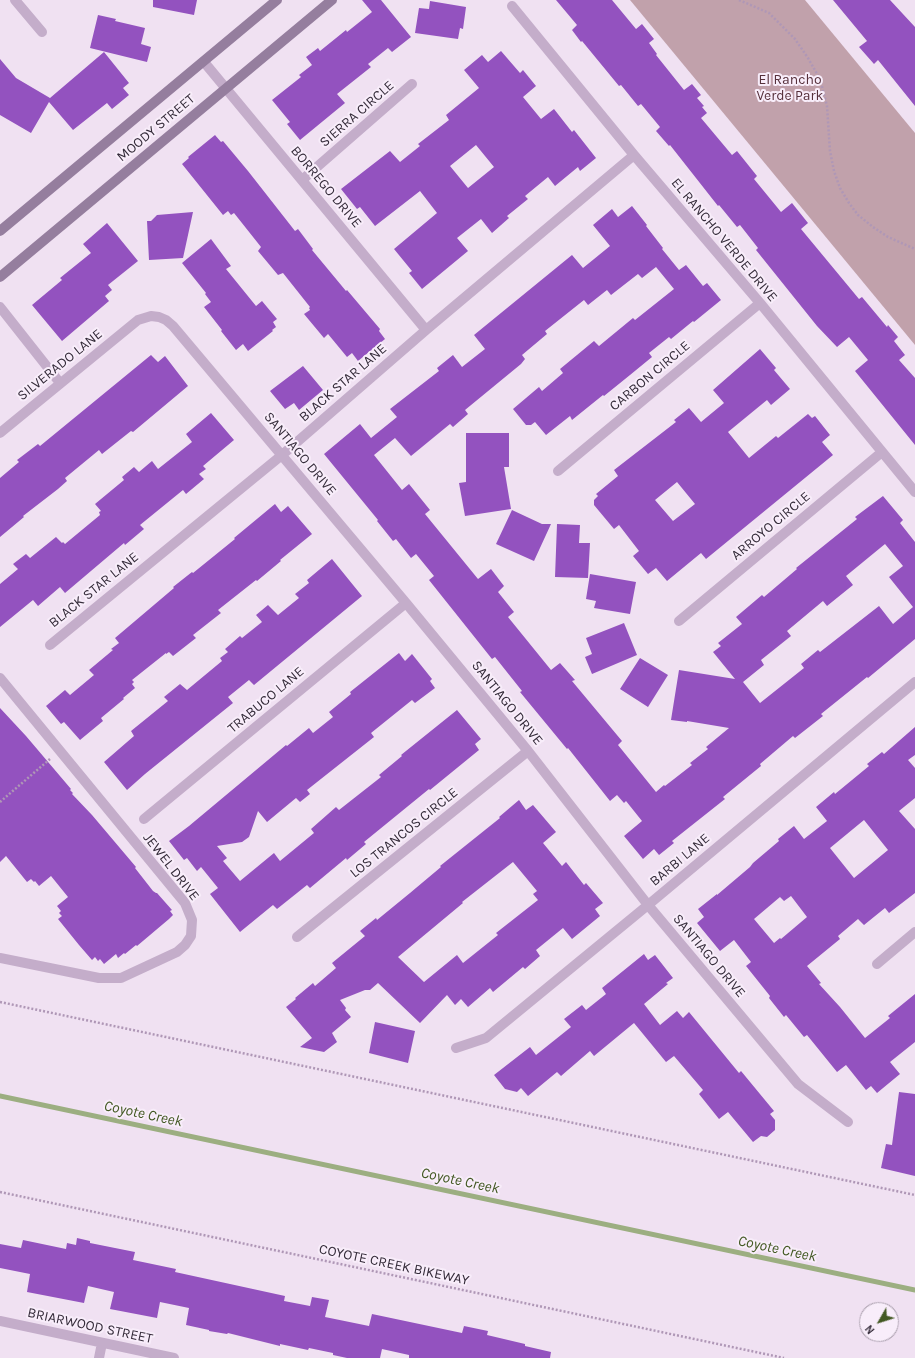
<!DOCTYPE html>
<style>
body{margin:0}
#map{position:relative;width:915px;height:1358px;overflow:hidden;background:#f0e1f2;font-family:Karla,sans-serif}
canvas{display:block}
.north{position:absolute;left:859px;top:1302px;width:40px;height:40px;box-sizing:border-box;background:#f8edfa;border:1px solid #aa9fad;border-radius:50%;rotate:231deg;font-size:11px;font-weight:700;line-height:16px;text-align:center;color:#342b39}
.north::after{content:'';display:block;margin:auto;width:14px;height:18px;background:#425822;clip-path:polygon(50% 0,100% 100%,50% 72%,0 100%)}
</style>
<div id="map">
<canvas width="915" height="1358"></canvas>
<div class="north">N</div>
</div>
<script>
const c = document.querySelector('canvas').getContext('2d');
c.lineJoin = 'round';
function fill(path, color) {
  c.fillStyle = color;
  c.fill(path, 'evenodd');
}
function poly(rows) {
  const path = new Path2D();
  for (const r of rows) {
    path.moveTo(r[0], r[1]);
    for (let i = 2; i < r.length; i += 2) path.lineTo(r[i], r[i + 1]);
  }
  return path;
}
function stroke(path, color, width, dash) {
  c.strokeStyle = color;
  c.lineWidth = width;
  c.lineCap = dash ? 'butt' : 'round';
  c.setLineDash(dash || []);
  c.stroke(path);
}
function drawText(font, color, halo, rows, align = 'center') {
  c.font = font + ' Karla,sans-serif';
  c.lineWidth = 4;
  c.setLineDash([]);
  c.textBaseline = 'middle';
  c.strokeStyle = halo;
  c.fillStyle = color;
  for (const [text, x, y, turn = 0] of rows) {
    c.save();
    c.translate(x, y);
    c.rotate((+turn || 0) * Math.PI / 180);
    c.textAlign = isNaN(turn) ? turn : align;
    if (halo) c.strokeText(text, 0, 0);
    c.fillText(text, 0, 0);
    c.restore();
  }
}
const green = poly([
 [630,0,805,0,915,133,915,345]
]);
const stream = poly([
 [0,1096,915,1290]
]);
const building = poly([
 [153,0,197,0,194,15,153,7],
 [362,0,381,0,411,37,392,52,388,48,368,64,371,67,337,94,345,103,300,140,287,124,290,122,272,100,301,77,299,75,312,65,306,57,318,48,320,51,346,30,347,32,372,12],
 [556,0,612,0,636,29,642,24,654,39,649,43,657,54,656,55,684,90,692,84,701,95,697,98,704,106,702,107,707,113,701,118,732,155,737,151,757,176,754,179,781,212,792,203,808,223,801,229,859,299,862,297,887,327,888,325,898,337,894,341,905,355,899,360,915,378,915,445,855,371,868,360,849,337,837,347,817,326,756,250,758,248,740,225,737,227,719,205,718,206,670,145,669,146,656,131,660,127,641,104,638,106,621,85,619,86,582,41,581,42,572,30,577,25],
 [833,0,890,0,915,27,915,106,878,60,874,64,859,47,867,41],
 [430,1,466,7,463,29,460,28,458,39,415,33,419,8,429,9],
 [98,15,116,19,115,21,145,28,141,44,151,47,147,62,90,48],
 [501,51,520,73,523,70,536,86,523,97,541,119,554,109,572,132,574,130,596,158,580,171,578,167,555,186,548,177,525,196,528,199,507,216,509,218,492,233,481,219,457,238,468,251,422,289,409,273,412,271,394,249,437,213,420,191,375,226,360,207,357,209,341,189,390,151,400,162,420,146,418,144,449,120,446,115,479,88,464,70,482,55,488,62],
 [476,145,494,167,468,188,450,166],
 [104,52,129,83,123,88,129,95,112,109,107,103,73,130,49,102,31,133,0,115,0,59,16,78,50,98],
 [215,135,221,142,223,141,248,171,295,231,298,229,313,249,312,250,346,291,347,290,380,329,379,331,385,339,358,361,352,353,347,357,328,334,324,338,304,314,310,310,309,308,310,307,283,273,278,275,258,251,261,247,234,213,231,215,228,211,223,215,182,164,189,158,188,157],
 [632,206,647,225,646,226,663,248,662,249,679,270,686,265,703,286,707,283,721,300,694,322,693,321,671,339,669,337,649,353,652,357,630,375,604,396,603,395,572,420,570,416,546,435,535,422,531,425,526,425,513,409,539,387,542,391,563,373,560,369,594,341,599,346,633,318,635,320,674,289,656,267,642,278,638,274,611,295,607,290,588,305,584,300,545,331,547,334,522,355,525,359,521,364,465,410,468,414,453,427,450,424,411,456,395,438,374,455,402,490,409,484,430,510,425,514,478,579,491,569,504,586,498,592,514,612,508,617,551,670,560,663,575,680,572,681,622,741,618,745,656,792,664,785,665,786,692,765,690,763,708,749,706,747,729,728,687,721,687,722,671,720,679,670,735,679,713,652,721,646,718,643,742,624,736,617,762,595,764,597,797,569,796,568,857,519,855,517,883,496,903,520,900,523,915,542,915,639,868,678,867,677,821,714,823,716,795,738,793,736,760,764,761,766,723,797,725,799,672,841,674,843,659,855,654,849,643,859,624,836,642,821,626,801,624,803,617,795,610,801,568,748,567,749,520,692,522,691,495,657,492,659,429,580,434,576,416,554,411,558,396,539,393,541,377,521,378,520,324,454,360,424,371,438,397,417,390,409,439,371,437,368,453,355,462,367,485,349,474,335,572,255,583,268,610,246,593,225,612,209,618,217],
 [885,544,903,566,889,577,913,607,893,624,879,606,820,652,818,650,801,664,804,668,760,703,743,682,764,665,761,660,791,636,787,631,823,601,827,606,853,585,846,576],
 [193,212,183,258,149,260,147,221,151,221,157,215],
 [107,223,138,261,108,285,112,290,105,296,109,301,62,341,32,305,62,280,60,278,91,253,83,244],
 [211,239,231,266,226,269,256,306,262,301,277,319,273,322,276,327,272,330,273,331,248,351,243,344,236,350,221,331,222,330,204,307,211,302,205,294,206,293,182,263],
 [760,349,776,368,774,370,790,389,771,405,767,400,728,432,749,458,776,436,778,438,808,414,812,418,815,416,830,435,822,442,833,455,706,559,701,553,667,581,656,568,648,574,633,556,639,551,619,525,614,529,594,505,594,500,598,496,596,494,618,476,614,470,676,422,674,420,689,408,701,422,724,403,713,390],
 [677,482,695,504,673,521,655,500],
 [151,355,158,362,165,356,188,386,133,432,131,431,102,454,99,450,65,478,67,481,58,489,23,516,24,517,0,537,0,478,19,462,17,460,38,444,40,446],
 [303,366,323,390,299,410,294,403,285,409,270,391],
 [211,413,234,440,203,466,206,469,199,474,204,479,186,494,183,490,140,525,144,529,125,545,124,543,65,593,60,587,38,606,33,600,0,627,0,584,18,569,13,564,26,554,30,558,56,537,62,543,63,542,65,544,100,515,99,512,101,511,95,504,124,480,122,477,134,467,139,472,152,461,158,469,192,442,186,434],
 [466,433,509,433,509,467,504,467,511,509,465,516,459,483,466,482],
 [275,504,281,512,288,506,312,534,280,560,281,561,257,581,256,580,218,610,221,613,193,635,196,638,173,656,169,652,166,654,166,653,132,680,134,682,132,684,135,688,123,698,124,699,101,718,103,721,80,740,64,722,61,724,46,706,65,690,70,695,94,675,89,670,113,650,111,649,119,643,115,638,174,588,173,587,192,572,193,573,235,539,234,538],
 [512,510,542,524,551,524,534,561,496,544],
 [557,524,580,525,579,543,590,543,588,578,555,577],
 [332,559,362,596,254,685,249,680,228,697,233,703,145,774,127,790,104,762,134,736,131,731,168,701,164,697,180,684,187,690,222,661,220,658,228,652,225,649,240,636,242,638,262,622,256,615,268,605,278,615,299,598,295,594,309,583,307,580],
 [590,574,636,582,630,614,594,608,596,601,586,599],
 [624,623,637,655,592,674,585,657,592,654,586,638],
 [399,653,405,661,412,654,432,679,430,681,435,688,415,703,412,700,371,733,374,737,307,790,310,794,300,802,296,798,267,822,258,811,249,837,242,842,217,846,227,858,223,861,240,881,274,853,280,861,314,833,311,829,336,807,339,810,381,777,379,775,402,756,401,755,457,710,481,739,475,744,479,750,430,790,429,789,364,842,366,844,347,860,346,858,310,888,307,885,277,909,273,905,240,932,210,894,218,888,201,867,197,871,187,858,184,860,169,841,189,826,286,745,287,746,309,728,313,733,333,717,329,712,351,694,350,692],
 [640,658,668,675,648,707,620,689],
 [0,708,26,736,71,789,70,790,73,793,72,794,92,815,136,867,135,868,153,891,156,893,157,893,172,910,170,911,173,915,169,919,137,946,136,945,125,954,124,953,118,958,116,954,104,964,100,959,98,961,95,957,92,960,79,945,58,919,62,916,59,913,61,911,57,906,68,897,51,876,39,886,35,881,34,882,31,879,27,882,6,856,0,862],
 [915,727,915,755,908,760,915,768,915,798,899,811,915,829,915,893,889,913,885,908,864,925,858,919,838,936,840,939,807,966,821,983,819,984,840,1007,865,1038,890,1018,888,1016,915,994,915,1042,890,1062,900,1074,877,1093,871,1086,866,1090,846,1065,837,1072,807,1035,804,1037,786,1015,784,1017,769,998,770,996,746,966,751,962,734,940,720,951,697,923,704,917,698,909,717,894,717,895,750,867,753,863,779,841,778,839,794,826,804,839,827,821,816,807,834,792,835,794,869,766,867,764,882,752,884,754],
 [864,820,888,850,854,878,830,848],
 [791,896,807,917,781,939,780,938,774,943,754,919,780,897,784,901],
 [519,800,526,810,533,805,556,832,543,843,562,866,566,862,584,885,586,883,603,903,595,909,600,916,572,939,563,928,536,950,540,956,525,969,523,967,493,992,490,988,468,1007,461,999,455,1005,447,995,420,1023,378,983,370,990,365,990,340,1000,346,1008,345,1010,351,1017,332,1033,337,1042,324,1052,300,1047,312,1038,286,1007,296,999,295,998,313,983,315,986,336,968,332,963,365,936,360,931,376,918,377,920,410,893,441,867,440,866,500,818,499,817],
 [513,862,537,891,533,894,538,900,496,933,498,935,463,963,457,955,424,982,398,957,463,903,462,902],
 [644,954,648,960,655,955,673,978,666,983,668,984,644,1004,660,1025,677,1011,683,1018,689,1012,739,1073,741,1071,774,1111,770,1114,775,1120,775,1130,767,1137,761,1136,753,1142,728,1112,719,1119,699,1094,703,1090,674,1056,666,1062,634,1023,594,1056,590,1051,561,1076,557,1072,528,1096,521,1088,517,1092,505,1089,494,1075,530,1047,536,1055,571,1027,564,1019,582,1005,586,1010,606,994,602,988],
 [375,1022,415,1031,408,1063,369,1053],
 [899,1092,915,1094,915,1176,881,1168,886,1144,892,1145],
 [77,1238,90,1241,90,1243,135,1252,133,1260,176,1269,175,1272,285,1296,284,1301,310,1306,312,1297,329,1300,325,1317,369,1326,372,1314,462,1333,464,1326,488,1331,487,1335,525,1344,525,1346,551,1352,550,1358,409,1358,409,1355,382,1349,380,1358,347,1358,333,1355,333,1353,309,1348,308,1350,280,1344,280,1346,228,1333,227,1334,209,1331,209,1330,186,1325,189,1308,160,1302,157,1318,110,1309,114,1292,88,1286,84,1303,27,1292,30,1274,0,1268,0,1244,21,1248,23,1240,66,1249,67,1243,76,1245]
]);
const path = poly([
 [739,0,769,13,795,39,808,58,820,79,827,106,830,151,834,171,840,188,849,203,858,215,873,227,888,237,915,249],
 [0,802,50,759],
 [0,1002,915,1195],
 [0,1192,784,1358]
]);
const street = poly([
 [15,0,42,32],
 [512,6,634,155,760,303,915,492],
 [204,62,426,330],
 [302,180,412,84],
 [0,307,60,383],
 [0,433,138,320,151,316,159,317,166,320,173,326,406,603,528,751,648,905,798,1084,848,1122],
 [558,471,760,303],
 [679,621,882,452],
 [50,645,282,455,426,330,634,155],
 [0,678,185,903,192,920,191,936,185,945,177,952,121,978,99,978,0,958],
 [144,819,406,603],
 [297,937,528,751],
 [877,964,915,932],
 [456,1048,486,1038,648,905,915,682],
 [0,1321,174,1358],
 [99,1358,102,1343]
]);
const secondary = poly([
 [0,231,277,0],
 [0,277,332,0]
]);
const parkNames = [
 ["El Rancho",790,80],
 ["Verde Park",790,96]
];
const streetNames = [
 ["SIERRA CIRCLE",357,114,-41],
 ["MOODY STREET",156,128,-40],
 ["BORREGO DRIVE",326,187,50],
 ["EL RANCHO VERDE DRIVE",724,240,50],
 ["SILVERADO LANE",60,365,-39],
 ["CARBON CIRCLE",650,376,-40],
 ["BLACK STAR LANE",343,383,-41],
 ["SANTIAGO DRIVE",300,454,50],
 ["ARROYO CIRCLE",771,526,-40],
 ["BLACK STAR LANE",94,590,-39],
 ["TRABUCO LANE",266,700,-40],
 ["SANTIAGO DRIVE",507,703,51],
 ["LOS TRANCOS CIRCLE",404,833,-39],
 ["BARBI LANE",680,860,-40],
 ["JEWEL DRIVE",171,867,52],
 ["SANTIAGO DRIVE",709,956,50],
 ["COYOTE CREEK BIKEWAY",394,1265,12],
 ["BRIARWOOD STREET",90,1326,12]
];
const waterNames = [
 ["Coyote Creek",143,1114,12],
 ["Coyote Creek",460,1181,12],
 ["Coyote Creek",777,1249,12]
];
fill(green, '#c1a1ab');
stroke(stream, '#9cae81', 5);
fill(building, '#9352bf');
stroke(path, '#af97b6', 2.5, [2, 2]);
stroke(street, '#c4adca', 10);
stroke(secondary, '#957e9e', 10);
drawText('14px', '#56303b', '#f8edfa', parkNames);
drawText('14px', '#342b39', '#f8edfa', streetNames);
drawText('italic 15px', '#425822', '#f8edfa', waterNames);
</script>
